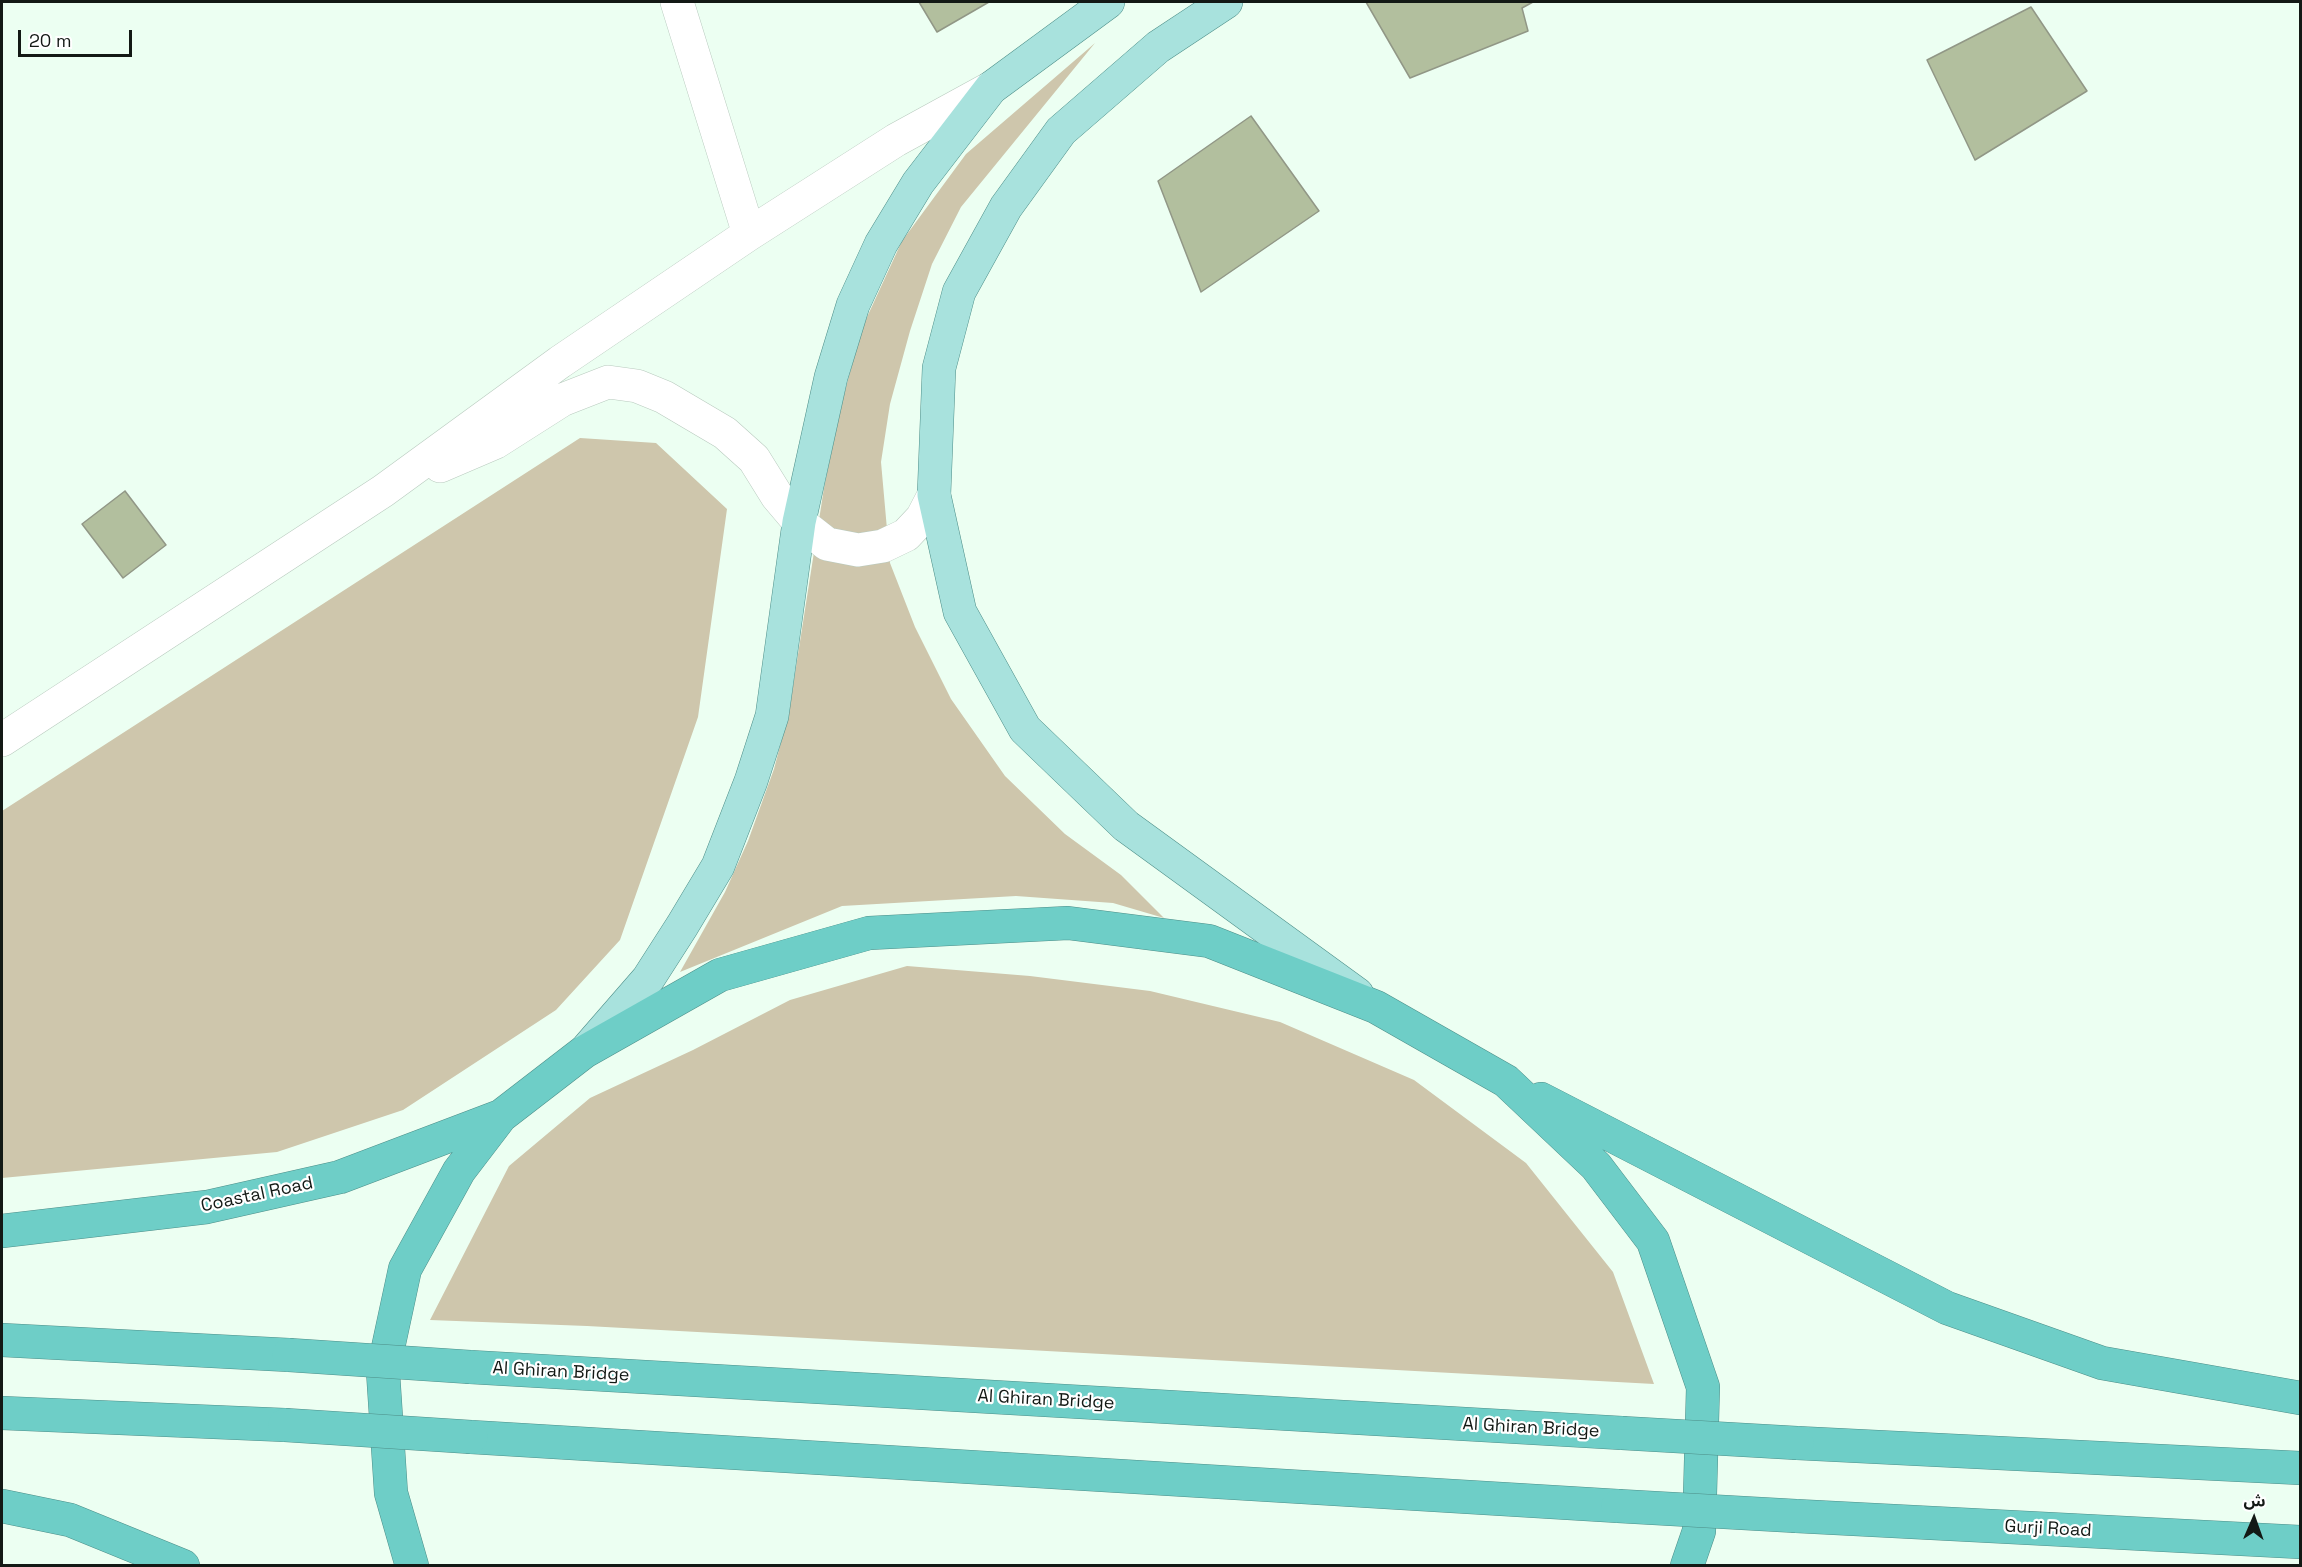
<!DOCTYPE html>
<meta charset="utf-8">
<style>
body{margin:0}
#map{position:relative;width:2302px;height:1567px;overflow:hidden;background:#ecfff2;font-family:"Space Grotesk","Noto Sans Arabic",sans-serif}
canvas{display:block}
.frame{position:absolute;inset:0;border:3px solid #131915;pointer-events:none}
.north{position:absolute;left:2224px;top:1489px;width:60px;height:60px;-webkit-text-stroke:4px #fff;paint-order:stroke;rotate:2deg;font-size:16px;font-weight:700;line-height:24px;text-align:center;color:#131915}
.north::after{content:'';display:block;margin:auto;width:21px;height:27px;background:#131915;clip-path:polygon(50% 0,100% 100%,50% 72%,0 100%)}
.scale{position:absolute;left:18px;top:30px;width:114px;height:27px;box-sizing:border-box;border:3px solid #131915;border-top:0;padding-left:8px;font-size:18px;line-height:21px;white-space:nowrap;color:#131915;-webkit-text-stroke:4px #fff;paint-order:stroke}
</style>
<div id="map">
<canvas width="2302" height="1567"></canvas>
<div class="frame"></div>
<div class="north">ش</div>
<div class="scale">20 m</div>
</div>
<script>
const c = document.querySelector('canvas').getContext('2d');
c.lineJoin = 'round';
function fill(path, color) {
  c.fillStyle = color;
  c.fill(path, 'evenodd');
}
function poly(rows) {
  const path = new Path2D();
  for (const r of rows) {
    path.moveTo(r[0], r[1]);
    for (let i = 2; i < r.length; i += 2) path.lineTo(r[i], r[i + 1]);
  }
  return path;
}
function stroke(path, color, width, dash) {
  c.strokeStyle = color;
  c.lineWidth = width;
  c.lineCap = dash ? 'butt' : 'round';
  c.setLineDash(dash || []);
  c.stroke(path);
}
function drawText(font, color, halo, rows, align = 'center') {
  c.font = font + ' "Space Grotesk",sans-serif';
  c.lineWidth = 4.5;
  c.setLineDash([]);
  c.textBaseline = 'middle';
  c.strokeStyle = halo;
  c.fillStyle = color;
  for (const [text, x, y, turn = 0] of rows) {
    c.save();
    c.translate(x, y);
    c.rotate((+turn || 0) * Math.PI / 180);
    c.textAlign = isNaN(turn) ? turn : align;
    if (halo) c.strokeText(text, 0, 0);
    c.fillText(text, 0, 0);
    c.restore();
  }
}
const green = poly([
 [1095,43,961,207,932,264,910,331,890,404,881,462,890,563,915,627,951,699,1005,776,1065,834,1121,875,1164,918,1113,903,1016,896,842,906,680,972,725,892,748,841,774,769,789,712,824,488,839,413,862,328,902,241,966,154],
 [580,438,656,443,727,509,698,717,620,940,556,1010,403,1110,277,1152,2,1178,2,811],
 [907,966,1030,976,1150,991,1280,1022,1414,1080,1526,1163,1613,1272,1654,1384,587,1326,430,1320,509,1166,590,1098,693,1050,790,1000]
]);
const building = poly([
 [919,2,989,2,937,32,919,2],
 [1366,2,1533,2,1522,8,1528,31,1410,78,1366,2],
 [2031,7,2087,91,1975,160,1927,60,2031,7],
 [1251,116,1319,211,1201,292,1158,181,1251,116],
 [125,491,166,545,123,578,82,524,125,491]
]);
const minor = poly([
 [677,2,749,234],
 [440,466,496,442,562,400,608,382,637,386,664,397,725,433,754,459,777,496,799,522,827,544,858,550,883,546,906,535,922,518,934,495],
 [2,740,383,491,560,362,749,234,896,140,991,88]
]);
const major = poly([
 [1226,2,1158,47,1061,131,1006,207,959,292,939,368,934,495,960,612,1025,729,1126,826,1357,994],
 [588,1048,648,979,682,926,718,866,751,781,772,716,799,522,831,377,853,305,881,244,918,183,991,88,1108,2]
]);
const highway = poly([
 [1541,1099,1947,1308,2102,1363,2300,1398],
 [2,1231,207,1207,340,1177,501,1116],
 [2,1340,289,1355],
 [470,1367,1622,1433],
 [2,1413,285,1425],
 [471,1437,1618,1506],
 [1797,1443,2300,1468],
 [2,1506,70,1520,183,1566],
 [1796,1516,2300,1542],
 [412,1566,391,1493,383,1372,385,1362,405,1269,459,1171,501,1116,584,1052,720,975,869,933,1068,923,1209,941,1376,1007,1506,1081,1596,1166,1653,1241,1703,1387,1699,1531,1687,1566]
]);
const highwayBridge = poly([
 [289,1355,470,1367],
 [285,1425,471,1437],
 [1622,1433,1797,1443],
 [1618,1506,1796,1516]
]);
const streetNames = [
 ["Coastal Road",257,1195,-12],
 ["Al Ghiran Bridge",561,1372,3],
 ["Al Ghiran Bridge",1046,1400,3],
 ["Al Ghiran Bridge",1531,1428,3],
 ["Gurji Road",2048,1529,3]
];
fill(green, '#cec6ac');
fill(building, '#b2bf9e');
stroke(building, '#919786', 1.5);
stroke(minor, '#b8cabe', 34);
stroke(major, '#4e8f89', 34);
stroke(highway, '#4e8f89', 34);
stroke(minor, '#fff', 33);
stroke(major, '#a8e2dd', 33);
stroke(highway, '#6ecec7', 33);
stroke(highwayBridge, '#4e8f89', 34, []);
stroke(highwayBridge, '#6ecec7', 33);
drawText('18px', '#131915', '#fff', streetNames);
</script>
